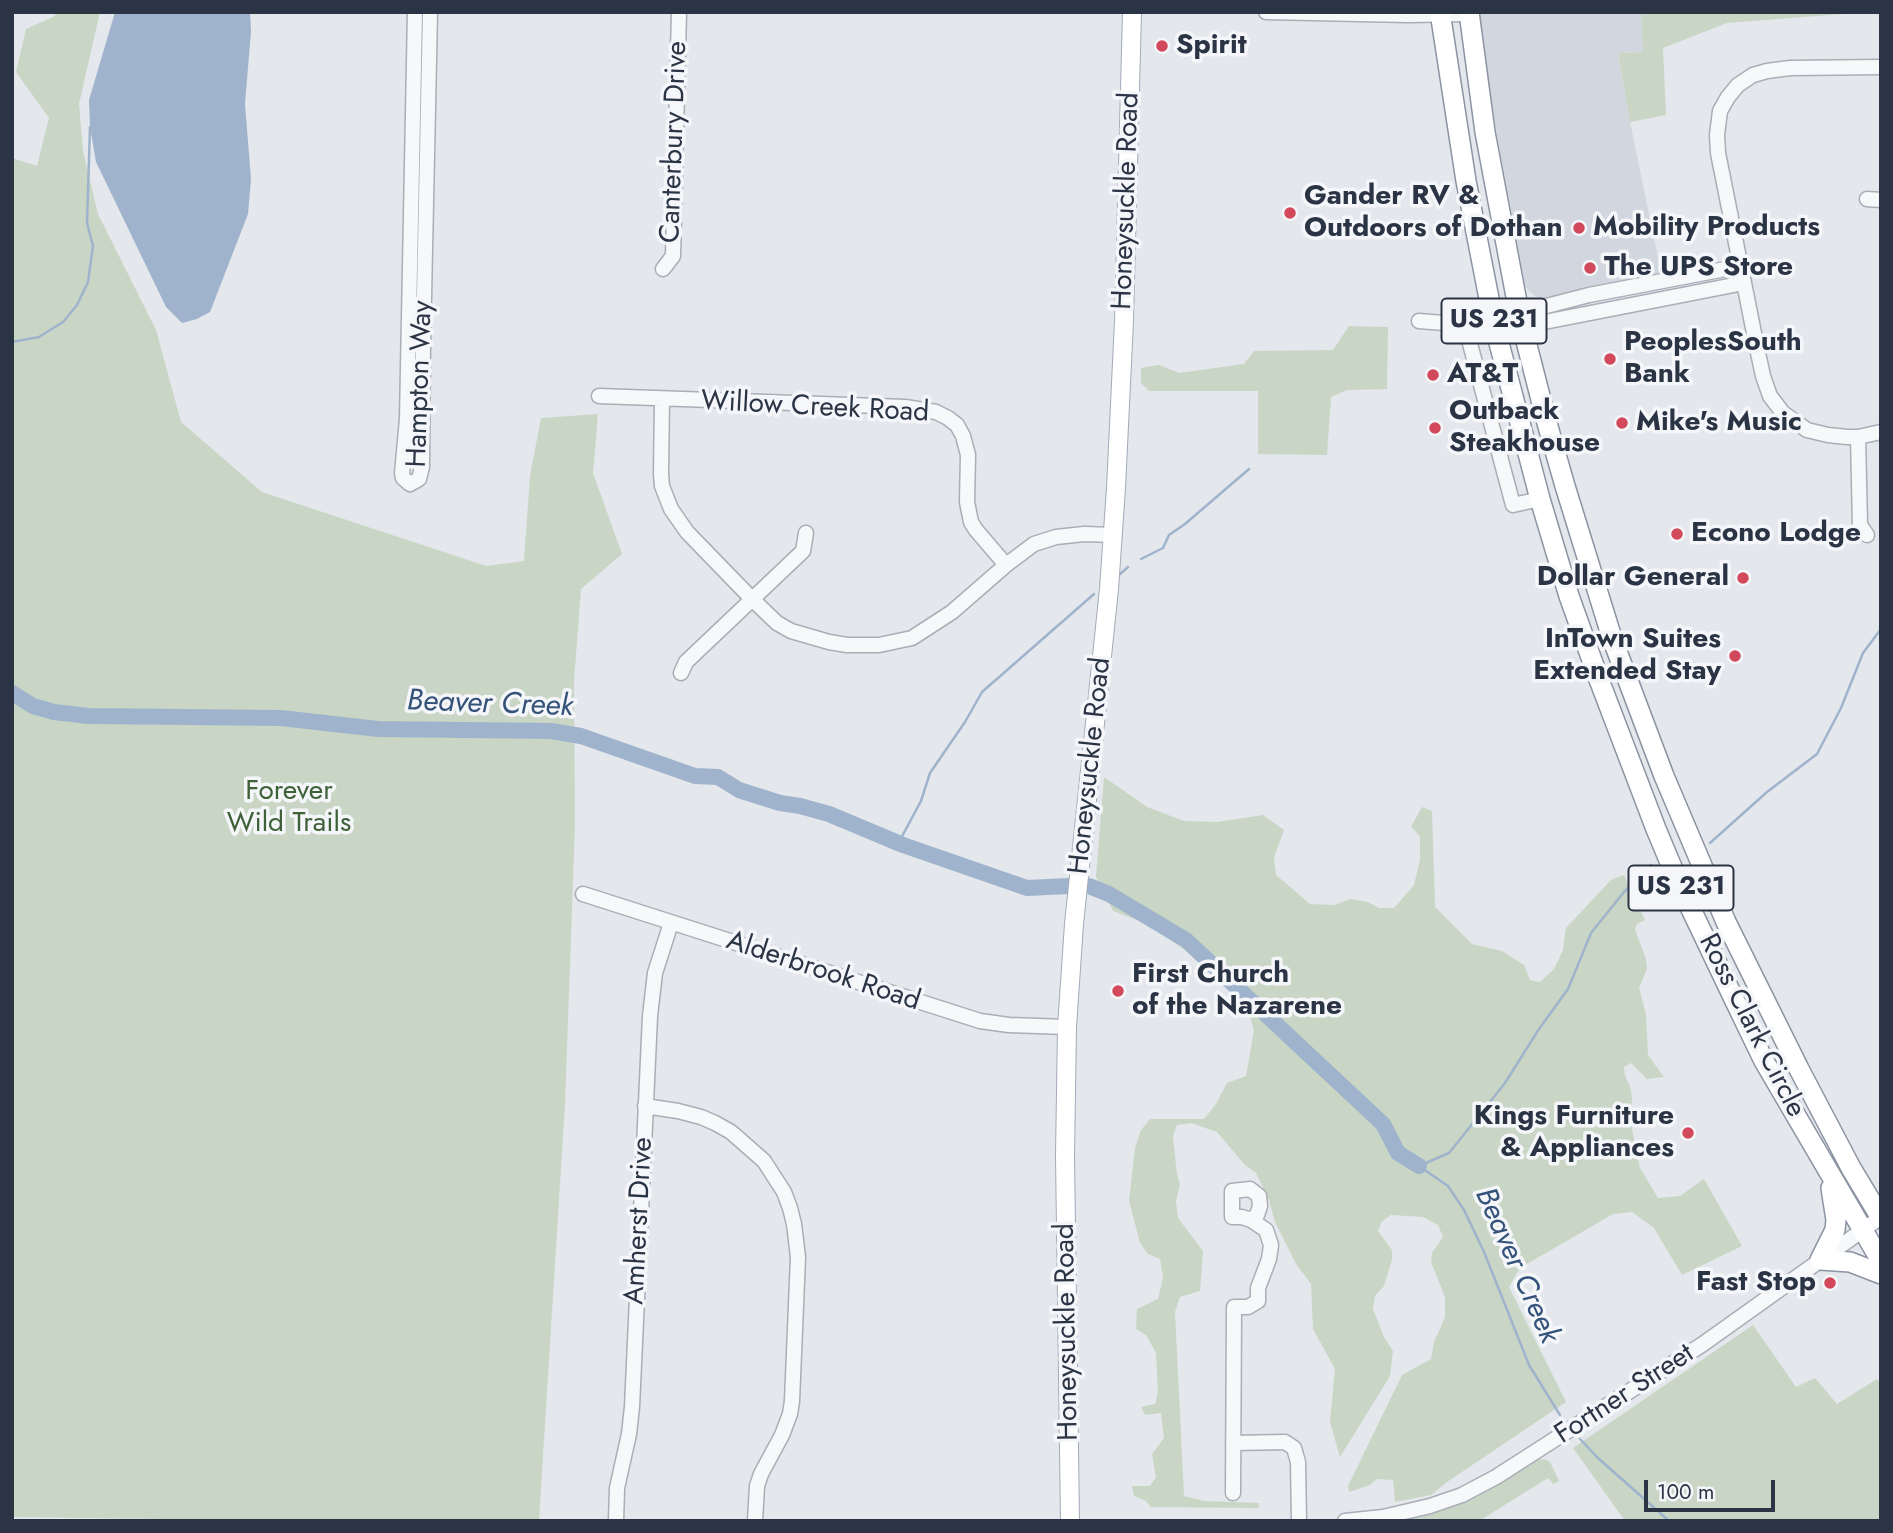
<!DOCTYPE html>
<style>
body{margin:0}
#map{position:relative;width:1893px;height:1533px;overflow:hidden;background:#e4e7ec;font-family:Jost,sans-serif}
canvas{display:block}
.frame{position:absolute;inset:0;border:14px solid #2b3445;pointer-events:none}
.scale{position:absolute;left:1644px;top:1480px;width:131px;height:32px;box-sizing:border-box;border:4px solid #2b3445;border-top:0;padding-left:9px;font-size:21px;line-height:24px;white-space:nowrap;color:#2b3445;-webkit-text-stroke:5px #f4f6f9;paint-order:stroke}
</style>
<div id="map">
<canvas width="1893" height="1533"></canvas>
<div class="frame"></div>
<div class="scale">100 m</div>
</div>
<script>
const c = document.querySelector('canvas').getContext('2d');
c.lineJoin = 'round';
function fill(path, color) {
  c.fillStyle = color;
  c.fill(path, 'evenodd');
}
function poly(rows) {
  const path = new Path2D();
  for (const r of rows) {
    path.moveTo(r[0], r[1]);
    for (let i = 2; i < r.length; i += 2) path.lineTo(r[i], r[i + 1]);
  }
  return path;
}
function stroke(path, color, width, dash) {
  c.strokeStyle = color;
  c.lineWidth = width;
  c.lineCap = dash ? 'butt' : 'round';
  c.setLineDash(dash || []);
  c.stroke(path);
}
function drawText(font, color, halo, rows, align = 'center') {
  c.font = font + ' Jost,sans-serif';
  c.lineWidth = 7;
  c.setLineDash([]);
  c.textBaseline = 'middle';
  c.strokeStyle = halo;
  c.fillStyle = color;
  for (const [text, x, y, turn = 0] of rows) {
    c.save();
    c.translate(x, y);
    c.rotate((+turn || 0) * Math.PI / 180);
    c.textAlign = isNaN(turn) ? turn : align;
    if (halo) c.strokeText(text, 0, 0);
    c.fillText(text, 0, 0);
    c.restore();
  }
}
const built = poly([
 [1479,12,1641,12,1643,52,1618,53,1630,122,1662,277,1549,300,1535,296,1529,291,1525,285,1490,97]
]);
const green = poly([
 [56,12,100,12,79,104,83,151,98,214,156,330,181,422,262,492,486,566,524,561,530,476,541,418,598,414,593,473,622,554,581,589,574,681,575,825,565,1104,539,1520,301,1521,12,1517,12,158,37,166,49,118,16,72,26,29,55,16],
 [1641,12,1869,12,1727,23,1663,48,1666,115,1630,122,1618,53,1643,52],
 [1349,326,1388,327,1387,389,1347,390,1331,397,1327,455,1258,454,1258,391,1149,391,1141,383,1141,368,1159,365,1179,373,1244,364,1254,351,1333,350],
 [1104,777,1147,807,1184,821,1217,822,1263,815,1284,830,1274,857,1276,875,1310,904,1334,905,1351,899,1368,902,1379,908,1394,908,1414,885,1420,859,1420,836,1411,827,1422,807,1432,811,1435,907,1472,944,1502,951,1524,965,1530,980,1540,982,1554,969,1563,950,1566,928,1611,880,1624,875,1645,920,1637,924,1635,930,1646,959,1647,969,1639,988,1646,1014,1648,1055,1664,1077,1647,1079,1631,1063,1624,1067,1625,1076,1630,1086,1632,1096,1631,1124,1640,1168,1658,1198,1680,1196,1704,1179,1742,1246,1682,1275,1654,1228,1632,1212,1613,1214,1520,1268,1509,1287,1566,1402,1447,1482,1431,1495,1395,1502,1393,1480,1377,1479,1370,1485,1349,1492,1348,1486,1402,1375,1431,1359,1434,1342,1445,1317,1445,1297,1431,1262,1432,1253,1443,1237,1438,1225,1423,1217,1391,1215,1382,1221,1378,1231,1392,1250,1392,1260,1384,1286,1375,1296,1373,1309,1384,1337,1393,1351,1390,1376,1340,1457,1330,1422,1335,1369,1313,1329,1311,1284,1296,1264,1275,1222,1269,1200,1256,1173,1244,1164,1217,1132,1191,1123,1177,1125,1173,1136,1177,1175,1180,1184,1176,1201,1178,1218,1203,1251,1200,1291,1180,1297,1175,1312,1184,1496,1204,1501,1259,1503,1258,1508,1151,1507,1146,1501,1134,1496,1132,1486,1150,1486,1156,1477,1152,1454,1164,1438,1161,1413,1145,1415,1141,1407,1155,1404,1158,1392,1156,1353,1146,1335,1136,1329,1137,1309,1158,1299,1163,1278,1160,1259,1148,1254,1140,1243,1129,1201,1135,1148,1141,1130,1150,1119,1204,1119,1216,1104,1227,1083,1246,1076,1254,1030,1248,1011,1240,1000,1185,950,1145,923,1113,911,1096,877],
 [1753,1325,1796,1387,1815,1378,1837,1404,1877,1379,1881,1384,1881,1521,1625,1521,1573,1448],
 [1538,1459,1547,1460,1550,1462,1559,1481,1553,1484,1548,1478,1479,1521,1402,1521,1426,1515,1458,1504,1485,1492]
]);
const water = poly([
 [115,12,250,12,251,31,245,104,251,179,248,214,210,312,197,319,182,323,166,307,96,162,90,127,89,100]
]);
const stream = poly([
 [12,342,39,337,63,322,77,305,88,282,93,246,87,223,90,127],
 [1141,559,1163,548,1169,535,1185,524,1249,469],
 [1119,575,1128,567],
 [899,842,921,801,930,773,965,722,982,692,1094,594],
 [1710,843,1767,792,1817,754,1841,708,1863,653,1881,629],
 [1419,1166,1449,1153,1505,1083,1539,1029,1568,989,1591,933,1624,892,1651,865],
 [1419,1166,1448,1186,1464,1210,1484,1252,1529,1365,1560,1415],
 [1580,1439,1598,1458,1669,1521]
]);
const river = poly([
 [12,693,33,706,54,712,88,716,281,718,378,729,551,731,581,736,695,776,718,777,739,790,780,803,800,806,829,814,903,845,1027,888,1069,886],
 [1089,886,1109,894,1186,940,1383,1124,1398,1153,1419,1166]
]);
const minor = poly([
 [415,12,407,419,402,473,403,478,410,484,419,479,422,467,423,344,430,12],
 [1266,12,1408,15,1469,14],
 [1881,67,1790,68,1767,71,1753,75,1738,85,1728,97,1720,111,1717,135,1718,153,1757,348,1763,376,1770,396,1783,413,1807,430,1828,435,1847,437,1858,437,1881,432],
 [1867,199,1881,200],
 [663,269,673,256,679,12],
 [1520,318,1534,324,1744,283],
 [1419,321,1481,326,1494,324,1520,318,1531,310,1589,295,1741,266],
 [1465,325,1513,505,1540,499],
 [599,396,905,407,936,412,948,418,957,425,963,436,968,455,967,502,971,522,976,530,1006,565],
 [662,399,661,474,662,486,671,509,687,532,752,599,777,623,791,631,829,642,847,645,879,645,912,638,952,612,1006,565,1034,544,1056,537,1084,534,1113,535],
 [1858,437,1860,525,1867,535],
 [681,673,686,662,803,551,806,533],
 [583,894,980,1021,1009,1025,1067,1027],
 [645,1106,678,1111,701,1117,715,1123,731,1132,764,1161,784,1192,790,1208,794,1224,798,1257,792,1401,790,1414,782,1435,761,1474,757,1486,755,1521],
 [1233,1443,1285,1442,1294,1448,1298,1462,1299,1521],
 [1233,1493,1234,1307,1248,1307,1258,1301,1258,1288,1269,1259,1271,1245,1266,1230,1251,1220,1242,1217,1232,1217,1232,1191,1250,1189,1259,1196,1260,1206,1257,1215,1251,1220],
 [616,1521,617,1488,629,1434,632,1407,650,1016,655,973,671,923],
 [1345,1521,1383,1517,1430,1506,1462,1495,1496,1477,1703,1344,1881,1217]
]);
const major = poly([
 [1070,1521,1065,1156,1067,1027,1074,924,1109,589,1116,488,1124,321,1132,12]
]);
const highway = poly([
 [1440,12,1466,181,1494,324,1540,499,1569,596,1598,677,1656,829,1679,884,1733,997,1764,1061,1881,1261],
 [1469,12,1485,132,1520,318,1547,423,1565,486,1612,638,1664,776,1726,922,1799,1069,1851,1168,1881,1218],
 [1831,1188,1836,1220,1835,1230,1820,1260,1850,1262,1881,1274]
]);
const markers = [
 [1162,46,7,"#d1495b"],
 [1290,213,7,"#d1495b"],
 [1579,228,7,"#d1495b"],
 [1590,268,7,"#d1495b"],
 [1610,359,7,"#d1495b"],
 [1433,375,7,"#d1495b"],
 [1622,423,7,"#d1495b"],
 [1435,428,7,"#d1495b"],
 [1677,534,7,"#d1495b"],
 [1743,578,7,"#d1495b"],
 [1735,656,7,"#d1495b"],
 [1118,991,7,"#d1495b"],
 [1688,1133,7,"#d1495b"],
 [1830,1283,7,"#d1495b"]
];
const shields = [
 [1494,321,105],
 [1681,888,105]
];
const shieldNames = [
 ["US 231",1494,321],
 ["US 231",1681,888]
];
const poiNames = [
 ["Spirit",1176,46],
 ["Gander RV &",1304,197],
 ["Outdoors of Dothan",1304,229],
 ["Mobility Products",1593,228],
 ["The UPS Store",1604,268],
 ["PeoplesSouth",1624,343],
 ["Bank",1624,375],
 ["AT&T",1447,375],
 ["Outback",1449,412],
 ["Steakhouse",1449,444],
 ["Mike's Music",1636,423],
 ["Econo Lodge",1691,534],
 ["Dollar General",1729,578,"right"],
 ["InTown Suites",1721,640,"right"],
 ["Extended Stay",1721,672,"right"],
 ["First Church",1132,975],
 ["of the Nazarene",1132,1007],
 ["Kings Furniture",1674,1117,"right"],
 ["& Appliances",1674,1149,"right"],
 ["Fast Stop",1816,1283,"right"]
];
const streetNames = [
 ["Canterbury Drive",675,142,-88],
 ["Honeysuckle Road",1127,201,-88],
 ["Hampton Way",421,384,-88],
 ["Willow Creek Road",815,408,3],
 ["Honeysuckle Road",1091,766,-84],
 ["Alderbrook Road",823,972,18],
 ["Ross Clark Circle",1751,1026,63],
 ["Amherst Drive",640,1221,-87],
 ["Honeysuckle Road",1068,1332,-91],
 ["Fortner Street",1625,1395,-33]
];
const parkNames = [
 ["Forever",289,792],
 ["Wild Trails",289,824]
];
const waterNames = [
 ["Beaver Creek",490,705,2],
 ["Beaver Creek",1516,1266,66]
];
fill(built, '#d2d6de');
fill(green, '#c9d6c5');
fill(water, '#9fb4cc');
stroke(stream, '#9fb4cc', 2.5);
stroke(river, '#9fb4cc', 16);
stroke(minor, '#a9aeb7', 17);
stroke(major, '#a3abb8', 20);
stroke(highway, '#8b94a3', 22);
stroke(minor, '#f7f8fa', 14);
stroke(major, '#fff', 18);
stroke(highway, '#fff', 19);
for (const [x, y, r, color] of markers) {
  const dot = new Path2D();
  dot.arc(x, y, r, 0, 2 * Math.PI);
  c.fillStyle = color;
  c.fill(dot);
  stroke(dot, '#f4f6f9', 2.5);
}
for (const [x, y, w] of shields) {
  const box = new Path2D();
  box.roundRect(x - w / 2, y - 22.5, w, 45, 5);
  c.fillStyle = '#f4f6f9';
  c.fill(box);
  stroke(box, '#2b3445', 2);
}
drawText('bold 26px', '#2b3445', null, shieldNames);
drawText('bold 28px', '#2b3445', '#f4f6f9', poiNames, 'left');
drawText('28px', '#2b3445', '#f4f6f9', streetNames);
drawText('28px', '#3f6138', '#f4f6f9', parkNames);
drawText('italic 30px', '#34527a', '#f4f6f9', waterNames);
</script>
